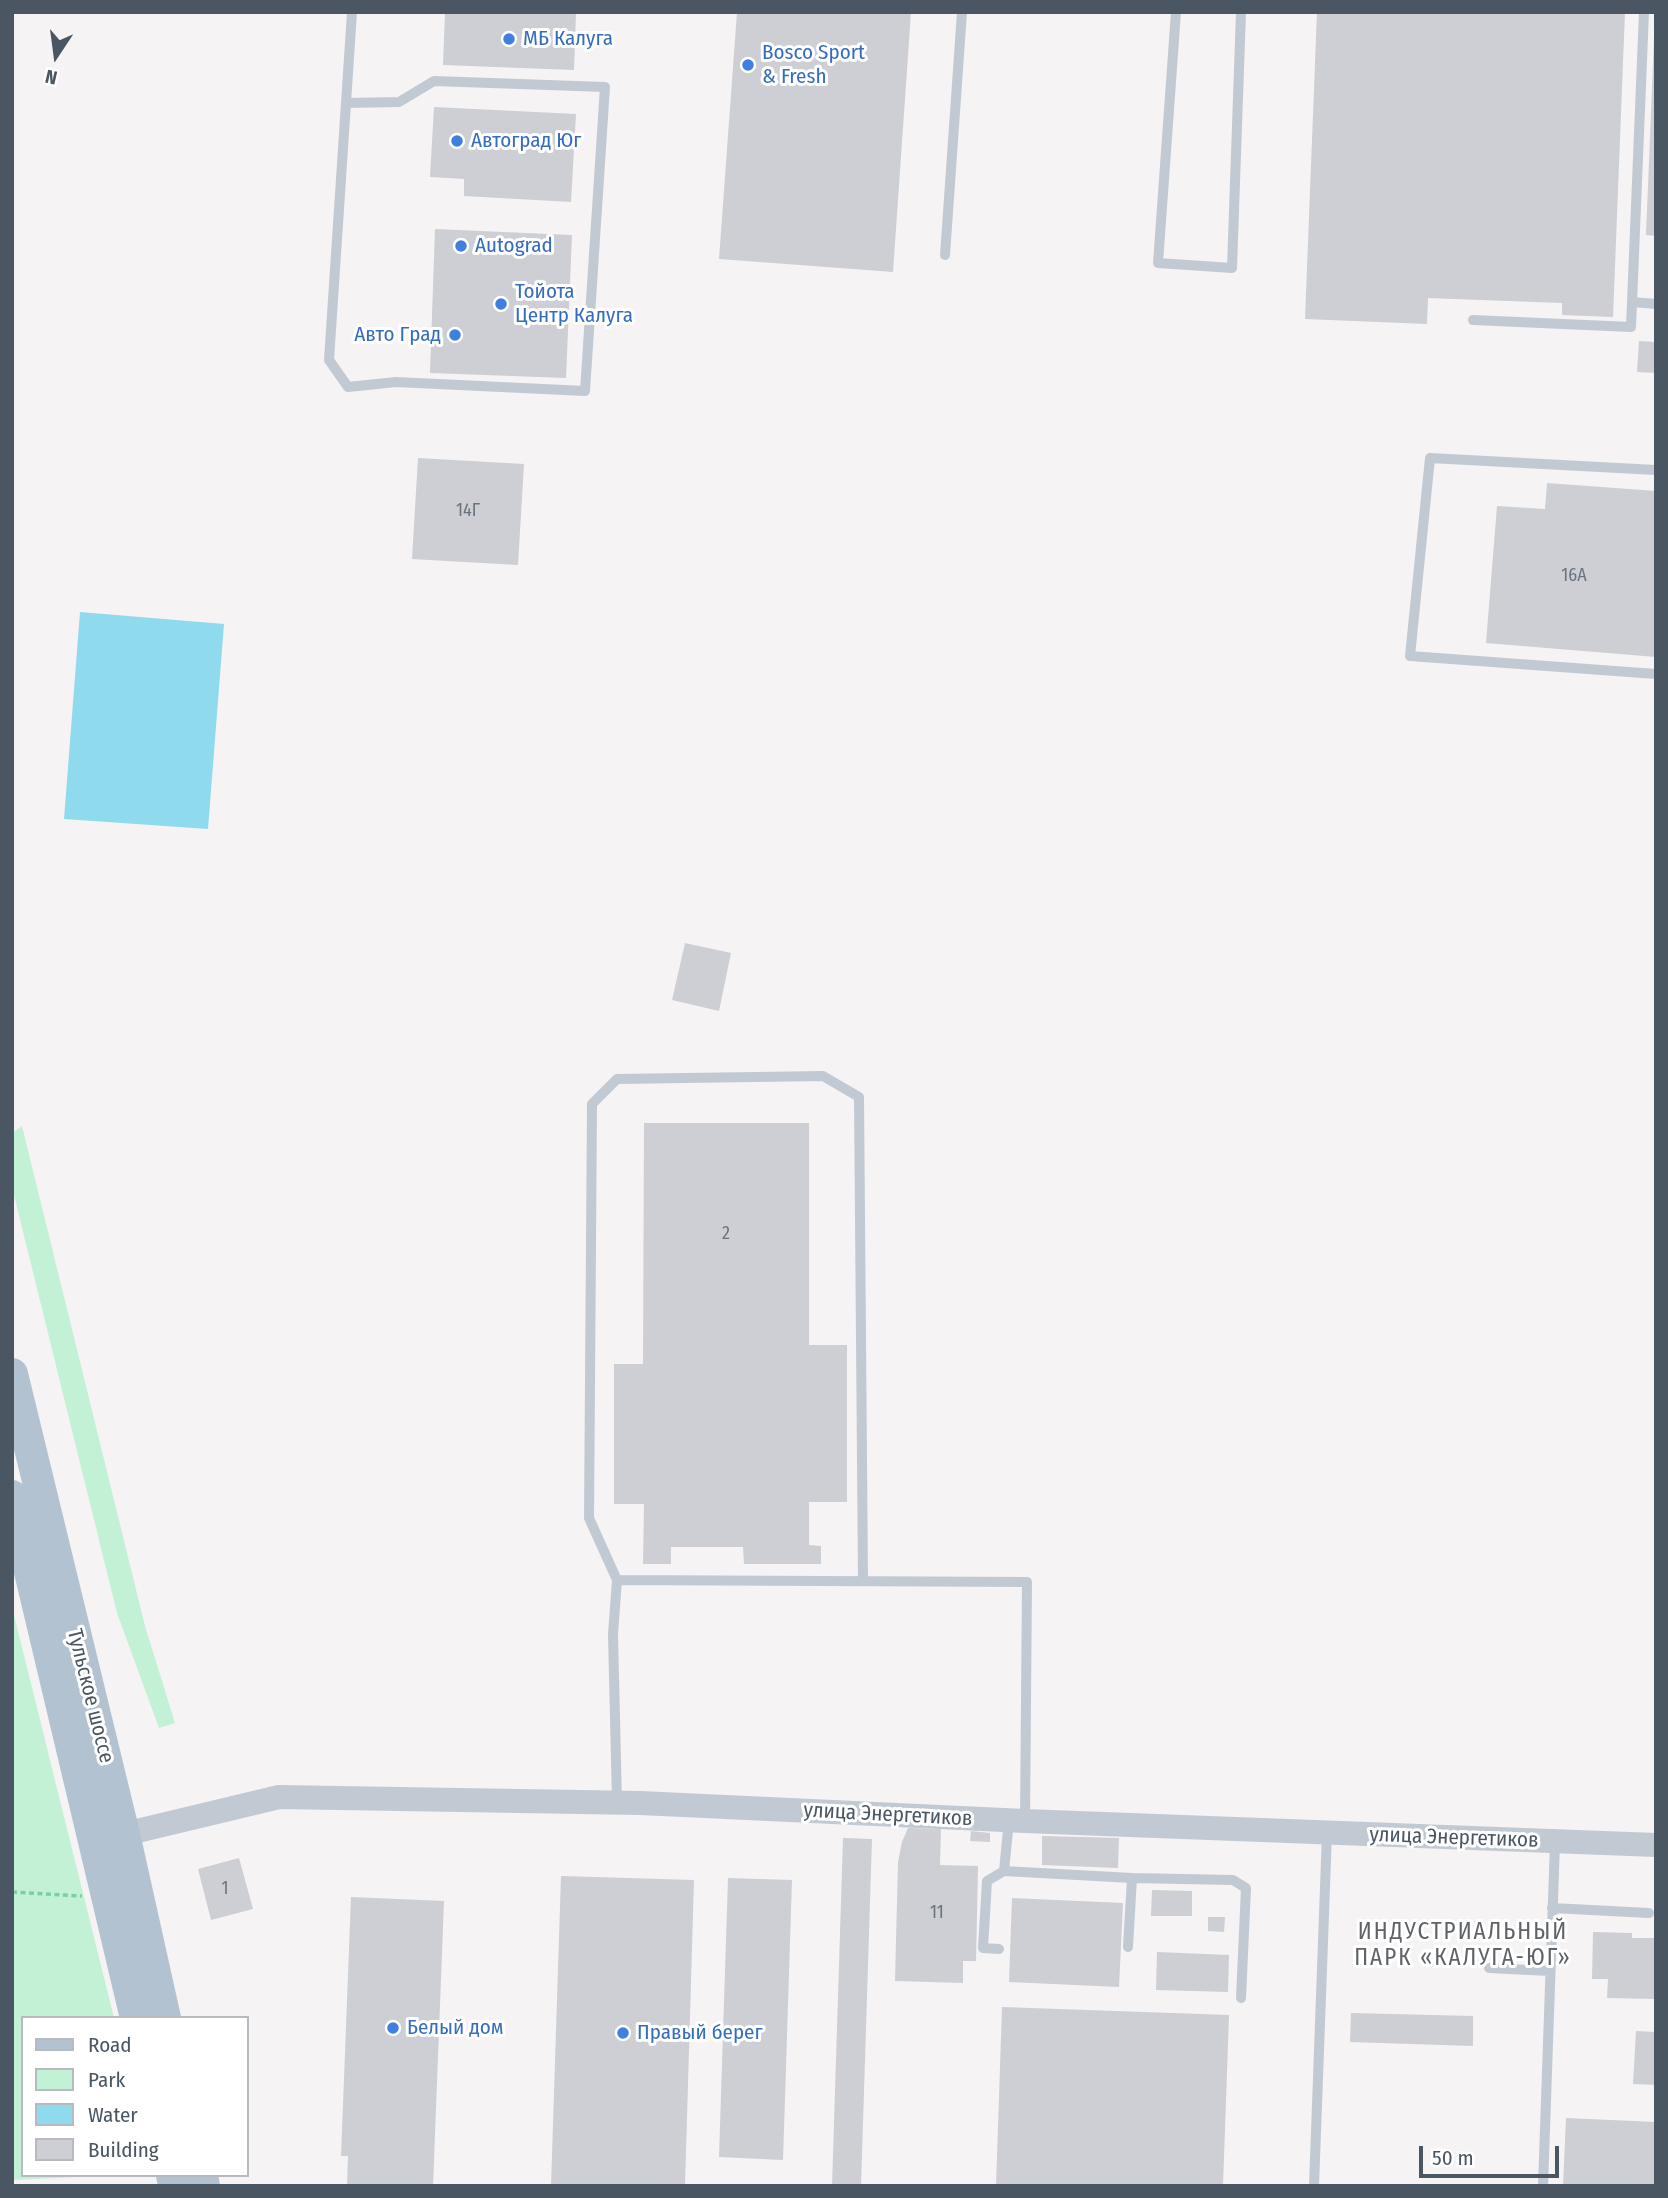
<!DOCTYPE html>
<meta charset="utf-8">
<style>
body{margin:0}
#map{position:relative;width:1668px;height:2198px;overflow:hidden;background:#f5f3f3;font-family:"Fira Sans Condensed",sans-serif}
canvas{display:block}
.frame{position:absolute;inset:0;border:14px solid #4a5661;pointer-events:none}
.legend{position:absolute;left:21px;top:2016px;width:228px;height:161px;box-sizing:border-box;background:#fff;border:2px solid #b7bbc0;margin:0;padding:9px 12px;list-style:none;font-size:21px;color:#4a5661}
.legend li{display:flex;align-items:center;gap:14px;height:35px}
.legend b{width:35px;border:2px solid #b7bbc0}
.north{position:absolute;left:21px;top:21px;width:70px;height:70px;-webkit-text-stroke:5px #fff;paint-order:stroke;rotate:193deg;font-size:19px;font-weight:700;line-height:28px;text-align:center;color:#4a5661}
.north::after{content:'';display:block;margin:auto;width:24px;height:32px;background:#4a5661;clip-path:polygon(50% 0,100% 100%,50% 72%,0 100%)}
.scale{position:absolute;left:1419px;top:2146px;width:140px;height:32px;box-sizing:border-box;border:4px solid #4a5661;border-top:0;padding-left:9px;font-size:21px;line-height:24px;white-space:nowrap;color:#4a5661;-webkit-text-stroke:5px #fff;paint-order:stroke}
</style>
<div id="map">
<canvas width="1668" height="2198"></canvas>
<div class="frame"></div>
<ul class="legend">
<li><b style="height:9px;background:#b3c2d1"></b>Road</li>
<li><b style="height:19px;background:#c3f1d5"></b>Park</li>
<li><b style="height:19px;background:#90daee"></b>Water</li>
<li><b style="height:19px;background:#cdcfd5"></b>Building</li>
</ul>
<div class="north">N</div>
<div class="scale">50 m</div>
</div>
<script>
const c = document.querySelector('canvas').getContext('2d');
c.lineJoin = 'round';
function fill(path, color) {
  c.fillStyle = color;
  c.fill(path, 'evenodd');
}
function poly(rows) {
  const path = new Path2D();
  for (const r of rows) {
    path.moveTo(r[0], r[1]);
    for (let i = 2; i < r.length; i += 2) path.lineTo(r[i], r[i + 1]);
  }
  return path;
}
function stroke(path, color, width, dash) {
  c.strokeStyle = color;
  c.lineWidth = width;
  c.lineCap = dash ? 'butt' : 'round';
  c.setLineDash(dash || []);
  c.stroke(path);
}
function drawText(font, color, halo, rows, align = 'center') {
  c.font = font + ' "Fira Sans Condensed",sans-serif';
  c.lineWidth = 6;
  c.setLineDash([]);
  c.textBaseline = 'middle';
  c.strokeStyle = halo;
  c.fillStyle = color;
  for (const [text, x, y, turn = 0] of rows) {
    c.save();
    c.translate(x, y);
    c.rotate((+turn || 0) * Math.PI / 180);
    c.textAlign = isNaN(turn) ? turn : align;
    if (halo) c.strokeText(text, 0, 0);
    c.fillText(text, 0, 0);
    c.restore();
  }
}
const green = poly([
 [22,1126,145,1626,175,1723,159,1728,117,1613,12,1187,12,1133],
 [12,1607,114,2018,23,2018,23,2175,121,2175,12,2180]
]);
const water = poly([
 [80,612,224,624,208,829,64,819]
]);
const building = poly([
 [445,12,576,12,574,70,443,65],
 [737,12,911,12,893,272,719,259],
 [1317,12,1625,12,1613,317,1562,315,1562,303,1428,298,1427,324,1305,319],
 [1654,38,1656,38,1656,236,1646,235],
 [434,107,576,114,571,202,464,196,464,179,430,177],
 [435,229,572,235,566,378,430,373],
 [1639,341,1656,342,1656,373,1637,372],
 [418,458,524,464,518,565,412,559],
 [1547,483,1656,491,1656,657,1486,643,1497,506,1545,509],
 [685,943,731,953,719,1011,672,1000],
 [644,1123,809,1123,809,1345,847,1345,847,1502,809,1502,809,1545,821,1546,821,1564,744,1564,743,1547,671,1547,671,1564,643,1564,644,1504,614,1504,614,1364,643,1364],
 [908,1828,941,1829,940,1865,978,1866,976,1961,963,1961,963,1983,895,1981,898,1862,902,1842],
 [971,1831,990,1833,990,1842,970,1841],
 [1042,1836,1119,1838,1118,1868,1042,1865],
 [843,1838,872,1839,861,2186,832,2186],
 [239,1858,253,1909,211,1920,198,1869],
 [561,1876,694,1880,685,2186,551,2186],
 [728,1878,792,1880,783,2160,719,2157],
 [1152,1890,1192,1891,1192,1916,1151,1916],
 [351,1897,444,1901,433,2186,347,2186,348,2156,341,2156],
 [1012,1898,1123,1903,1119,1987,1009,1982],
 [1208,1917,1225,1917,1224,1932,1208,1931],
 [1593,1932,1632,1933,1632,1938,1656,1938,1655,1999,1607,1998,1608,1979,1592,1979],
 [1157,1952,1229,1955,1228,1992,1156,1990],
 [1002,2007,1229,2015,1223,2186,996,2186],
 [1351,2013,1473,2016,1473,2046,1350,2042],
 [1636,2031,1656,2032,1656,2085,1633,2084],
 [1566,2118,1656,2122,1656,2186,1563,2186]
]);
const path = poly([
 [12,1892,82,1896]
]);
const service = poly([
 [1176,12,1158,263,1232,268,1241,12],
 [346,103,399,102,434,81,605,87,585,391,396,382,348,387,329,360,346,103,352,12],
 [945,255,962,12],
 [1632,302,1656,304],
 [1473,320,1631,327,1644,12],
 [1656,470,1430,458,1410,656,1656,674],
 [617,1580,613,1634,617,1803],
 [863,1581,859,1097,823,1076,617,1079,592,1104,589,1518,617,1580,1027,1582,1025,1821],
 [1004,1871,1132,1878,1128,1947],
 [1132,1878,1233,1880,1246,1888,1241,1998],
 [1552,1908,1649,1913],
 [999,1949,983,1948,987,1881,1004,1871,1009,1820],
 [1489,1968,1550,1971],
 [1314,2186,1327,1833],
 [1543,2186,1555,1843]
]);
const tertiary = poly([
 [108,1838,279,1797,640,1803,1025,1821,1656,1845]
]);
const primary = poly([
 [12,1374,124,1834,165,2018],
 [12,1496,136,2018],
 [172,2175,174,2186],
 [202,2175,204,2186]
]);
const markers = [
 [509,39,7,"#3f7fe0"],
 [748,65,7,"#3f7fe0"],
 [457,141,7,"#3f7fe0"],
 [461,246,7,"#3f7fe0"],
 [501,304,7,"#3f7fe0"],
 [455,335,7,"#3f7fe0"],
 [393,2028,7,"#3f7fe0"],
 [623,2033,7,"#3f7fe0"]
];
const numberNames = [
 ["14Г",468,511],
 ["16А",1574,576],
 ["2",726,1234],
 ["1",225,1889],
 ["11",937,1913]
];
const shopNames = [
 ["МБ Калуга",523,39],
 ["Bosco Sport",762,53],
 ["& Fresh",762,77],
 ["Автоград Юг",471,141],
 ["Autograd",475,246],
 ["Тойота",515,292],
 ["Центр Калуга",515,316],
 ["Авто Град",441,335,"right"],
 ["Белый дом",407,2028],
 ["Правый берег",637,2033]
];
const streetNames = [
 ["Тульское шоссе",90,1696,76],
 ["улица Энергетиков",888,1815,3],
 ["улица Энергетиков",1454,1838,2]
];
const neighbourhoodNames = [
 ["ИНДУСТРИАЛЬНЫЙ",1463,1933],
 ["ПАРК «КАЛУГА-ЮГ»",1463,1959]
];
fill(green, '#c3f1d5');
fill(water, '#90daee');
fill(building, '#cdcfd5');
stroke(path, '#7ad0a6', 3.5, [5, 3.5]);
stroke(service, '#c1cad2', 10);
stroke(tertiary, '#c1cad2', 24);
stroke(primary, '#b3c2d1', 32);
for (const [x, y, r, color] of markers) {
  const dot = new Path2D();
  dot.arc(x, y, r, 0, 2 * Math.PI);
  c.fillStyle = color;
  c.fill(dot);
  stroke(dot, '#fff', 2.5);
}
drawText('18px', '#6b747e', null, numberNames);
drawText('21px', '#366cbe', '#fff', shopNames, 'left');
drawText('21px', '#4a5661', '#fff', streetNames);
c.letterSpacing = '2px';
drawText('23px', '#5f6368', '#fff', neighbourhoodNames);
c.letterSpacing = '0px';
</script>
